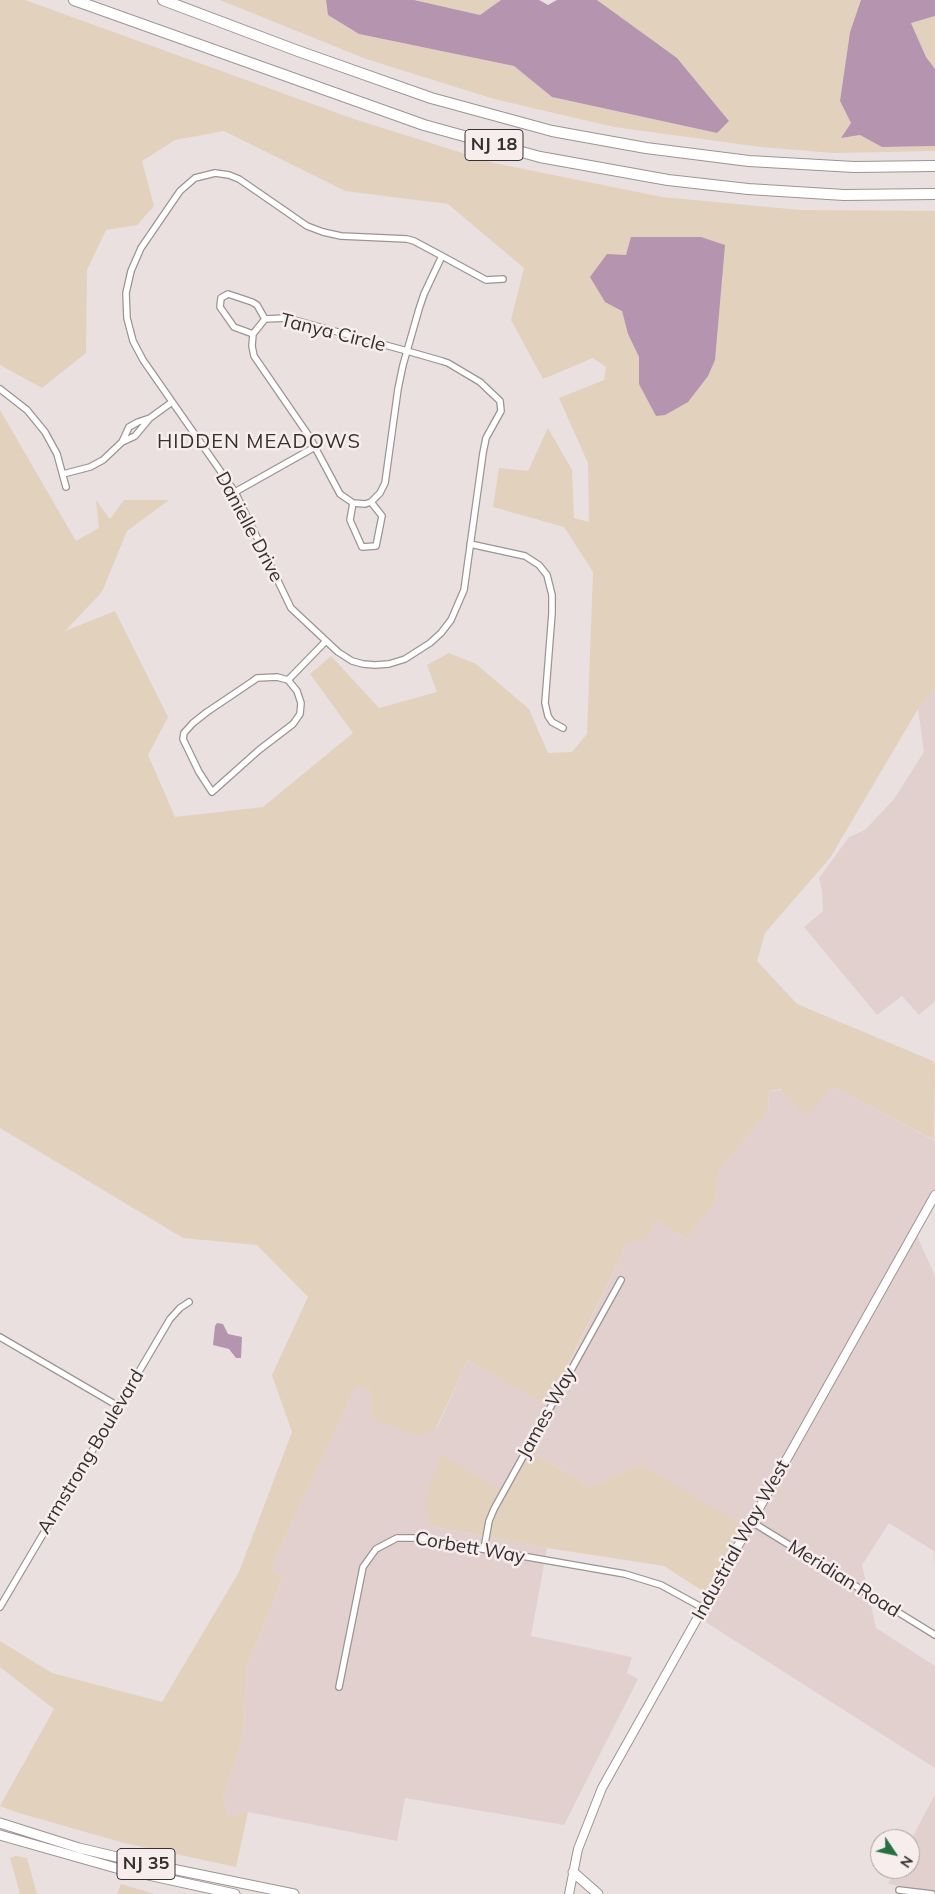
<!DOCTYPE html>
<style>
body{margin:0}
#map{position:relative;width:935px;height:1894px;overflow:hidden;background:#eae0e0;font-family:Mulish,sans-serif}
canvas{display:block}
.north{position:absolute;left:870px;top:1829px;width:50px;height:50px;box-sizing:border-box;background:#f7eded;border:1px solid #a9a2a2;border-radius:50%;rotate:124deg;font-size:14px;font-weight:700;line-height:20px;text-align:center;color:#353131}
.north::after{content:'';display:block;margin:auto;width:18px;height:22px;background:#25703e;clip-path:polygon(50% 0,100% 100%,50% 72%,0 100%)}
</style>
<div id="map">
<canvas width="935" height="1894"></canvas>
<div class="north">N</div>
</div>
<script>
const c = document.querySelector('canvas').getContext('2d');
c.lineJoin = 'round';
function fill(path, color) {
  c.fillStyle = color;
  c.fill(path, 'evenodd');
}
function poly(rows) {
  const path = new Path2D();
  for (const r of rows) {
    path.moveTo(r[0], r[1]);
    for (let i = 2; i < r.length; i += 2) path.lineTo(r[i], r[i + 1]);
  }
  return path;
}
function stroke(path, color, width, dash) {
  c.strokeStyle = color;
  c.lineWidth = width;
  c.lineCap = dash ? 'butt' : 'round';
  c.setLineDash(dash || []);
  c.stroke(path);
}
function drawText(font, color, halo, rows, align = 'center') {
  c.font = font + ' Mulish,sans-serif';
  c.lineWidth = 5;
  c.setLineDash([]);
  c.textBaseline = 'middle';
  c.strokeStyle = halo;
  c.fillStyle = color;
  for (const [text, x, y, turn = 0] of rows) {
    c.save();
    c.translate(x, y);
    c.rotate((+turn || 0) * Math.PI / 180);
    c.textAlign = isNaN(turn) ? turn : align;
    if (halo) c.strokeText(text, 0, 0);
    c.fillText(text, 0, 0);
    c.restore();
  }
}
const built = poly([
 [935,689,935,1001,919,1015,902,996,877,1015,804,927,823,911,822,891,819,878,849,837,865,830,894,799,924,752,918,709],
 [833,1086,935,1141,935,1190,914,1229,935,1276,935,1567,934,1551,889,1523,862,1565,876,1628,935,1666,935,1768,696,1616,713,1587,640,1464,590,1487,526,1448,502,1492,431,1526,547,1548,531,1636,632,1657,627,1673,638,1679,564,1825,405,1798,397,1841,248,1812,229,1817,223,1798,243,1738,247,1666,283,1578,272,1570,277,1554,356,1387,371,1390,437,1428,468,1360,549,1406,628,1242,656,1220,687,1239,715,1203,719,1171,768,1111,769,1091],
 [935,1794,935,1892,888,1884,896,1869,910,1869,910,1842]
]);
const green = poly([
 [0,0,25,0,354,119,494,163,662,197,800,210,935,211,935,689,918,709,830,858,765,933,757,961,797,1004,933,1061,935,1064,934,1140,833,1086,807,1116,781,1089,769,1091,768,1111,719,1171,715,1203,687,1239,656,1220,646,1239,628,1242,548,1406,468,1360,436,1428,420,1436,372,1419,371,1390,356,1387,277,1554,272,1570,283,1578,247,1666,243,1738,223,1798,229,1817,248,1812,236,1867,124,1843,19,1813,0,1806,54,1709,0,1667,0,1641,52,1673,162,1702,239,1572,292,1432,272,1375,308,1297,257,1245,183,1238,0,1128,0,410,76,541,99,528,96,500,110,519,124,500,169,500,127,531,102,592,65,631,115,611,168,717,148,755,175,817,263,807,353,733,310,674,331,656,379,708,437,692,427,665,449,653,476,664,529,709,548,753,572,752,587,734,593,572,564,527,493,507,499,468,528,471,548,428,572,470,574,518,589,522,588,463,559,398,604,380,606,367,593,358,543,379,511,320,524,268,448,204,345,191,224,131,175,140,142,161,154,206,137,225,106,230,87,270,86,353,42,388,0,365],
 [622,311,665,415,639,384,639,357,628,334],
 [220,0,326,0,328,15,359,34,514,66,552,97,717,133,729,121,677,58,597,0,861,0,850,32,840,101,851,123,841,138,860,135,882,147,935,146,935,151,833,153,761,147,614,127,494,99,366,59],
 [414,0,501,0,480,15],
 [935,16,935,69,926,57,911,23],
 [526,1448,590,1487,640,1464,746,1527,709,1595,664,1566,547,1548,431,1526,424,1503,441,1454,502,1492],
 [16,1856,27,1858,37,1894,20,1894,10,1858],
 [121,1884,155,1894,117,1894]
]);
const water = poly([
 [326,0,414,0,480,15,501,0,539,0,548,5,557,0,597,0,677,58,729,121,717,133,552,97,514,66,359,34,328,15],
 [861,0,935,0,935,16,911,23,926,57,935,69,935,146,882,147,860,135,841,138,851,123,840,101,850,32],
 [631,237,701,237,725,245,715,360,708,376,688,402,665,415,656,416,639,384,639,357,628,334,622,311,605,302,590,277,607,254,626,255],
 [217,1323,223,1324,228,1334,242,1337,241,1358,236,1358,229,1349,213,1345,215,1326]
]);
const minor = poly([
 [442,256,424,294,419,309,403,365,398,389,385,483,380,493,371,502,365,504,353,503,340,494,309,436,254,356,252,346,253,334,265,319,287,318,407,351,442,361,448,363,480,382,500,401,501,411,486,438,483,453,464,590,451,620,441,633,430,643,405,659,389,664,375,665,363,664,352,661,338,652,291,608,235,492,143,360,133,341,127,318,126,293,131,271,141,248,180,191,195,178,215,173,229,175,239,179,307,226,323,232,341,236,407,239,414,241,442,256,486,280,503,279],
 [253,334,234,327,220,307,221,298,228,294,252,302,257,305,265,319],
 [0,389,27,410,45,432,57,454,66,487],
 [122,442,135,436,150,418,172,402],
 [63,474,90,467,103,460,122,442,129,427,138,422,150,418],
 [235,492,315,447],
 [353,503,350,520,362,547,376,546,382,516,371,502],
 [470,544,525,556,539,565,547,575,552,595,552,613,545,703,548,716,552,722,563,728],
 [277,677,288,680,297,691,301,703,300,714,293,724,259,750,212,792,199,772,183,739,184,733,193,723,207,712,253,681,257,678,277,677],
 [288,680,326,641],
 [0,1337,118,1406],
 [752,1522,935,1635],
 [484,1549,489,1521,494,1509,621,1280],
 [0,1607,170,1319,180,1308,189,1302],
 [339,1687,363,1567,376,1549,397,1538,419,1538,625,1574,661,1585,703,1608],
 [899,1890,932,1894]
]);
const tertiary = poly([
 [569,1894,578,1849,602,1788,935,1195]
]);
const primary = poly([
 [0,1823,79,1848,138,1862,294,1894],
 [0,1835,116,1868,235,1894],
 [573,1872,598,1894]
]);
const motorway = poly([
 [74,0,424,125,540,157,668,180,748,189,844,195,935,194],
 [163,0,298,51,431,98,552,131,646,148,749,161,854,167,935,166]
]);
const shields = [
 [494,145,58],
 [146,1864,58]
];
const shieldNames = [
 ["NJ 18",494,145],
 ["NJ 35",146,1864]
];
const streetNames = [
 ["Tanya Circle",333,333,14],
 ["Danielle Drive",249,527,62],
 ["James Way",547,1413,-61],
 ["Armstrong Boulevard",91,1452,-59],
 ["Industrial Way West",741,1540,-61],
 ["Corbett Way",470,1548,10],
 ["Meridian Road",844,1579,32]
];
const neighbourhoodNames = [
 ["HIDDEN MEADOWS",259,442]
];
fill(built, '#e2d0ce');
fill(green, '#e1d1bd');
fill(water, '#b494af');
stroke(minor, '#9c9493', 8);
stroke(tertiary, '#9c9493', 10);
stroke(primary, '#9c9493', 11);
stroke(motorway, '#9c9493', 12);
stroke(minor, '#fff', 5.5);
stroke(tertiary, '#fff', 8);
stroke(primary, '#fff', 9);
stroke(motorway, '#fff', 10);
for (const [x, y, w] of shields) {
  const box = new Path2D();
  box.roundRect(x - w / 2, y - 15.5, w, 31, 4);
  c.fillStyle = '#f7eded';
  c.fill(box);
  stroke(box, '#353131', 1);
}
drawText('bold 18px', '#353131', null, shieldNames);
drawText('19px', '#353131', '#f7eded', streetNames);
c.letterSpacing = '1px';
drawText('20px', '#383030', '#f7eded', neighbourhoodNames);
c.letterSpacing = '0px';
</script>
